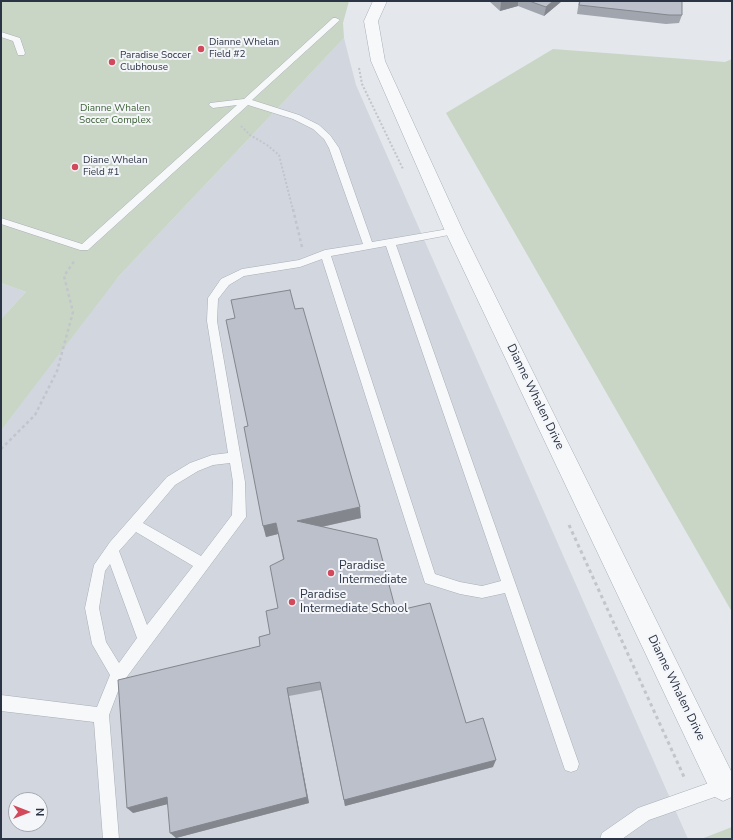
<!DOCTYPE html>
<style>
body{margin:0}
#map{position:relative;width:733px;height:840px;overflow:hidden;background:#e4e7ec;font-family:"Nunito Sans",sans-serif}
canvas{display:block}
.frame{position:absolute;inset:0;border:2px solid #2b3445;pointer-events:none}
.north{position:absolute;left:8px;top:792px;width:40px;height:40px;box-sizing:border-box;background:#f4f6f9;border:1px solid #a4a8b1;border-radius:50%;rotate:90deg;font-size:11px;font-weight:700;line-height:16px;text-align:center;color:#2b3445}
.north::after{content:'';display:block;margin:auto;width:14px;height:18px;background:#d1495b;clip-path:polygon(50% 0,100% 100%,50% 72%,0 100%)}
</style>
<div id="map">
<canvas width="733" height="840"></canvas>
<div class="frame"></div>
<div class="north">N</div>
</div>
<script>
const c = document.querySelector('canvas').getContext('2d');
c.lineJoin = 'round';
function fill(path, color) {
  c.fillStyle = color;
  c.fill(path, 'evenodd');
}
function poly(rows) {
  const path = new Path2D();
  for (const r of rows) {
    path.moveTo(r[0], r[1]);
    for (let i = 2; i < r.length; i += 2) path.lineTo(r[i], r[i + 1]);
  }
  return path;
}
function stroke(path, color, width, dash) {
  c.strokeStyle = color;
  c.lineWidth = width;
  c.lineCap = dash ? 'butt' : 'round';
  c.setLineDash(dash || []);
  c.stroke(path);
}
function drawText(font, color, halo, rows, align = 'center') {
  c.font = font + ' "Nunito Sans",sans-serif';
  c.lineWidth = 4;
  c.setLineDash([]);
  c.textBaseline = 'middle';
  c.strokeStyle = halo;
  c.fillStyle = color;
  for (const [text, x, y, turn = 0] of rows) {
    c.save();
    c.translate(x, y);
    c.rotate((+turn || 0) * Math.PI / 180);
    c.textAlign = isNaN(turn) ? turn : align;
    if (halo) c.strokeText(text, 0, 0);
    c.fillText(text, 0, 0);
    c.restore();
  }
}
const built = poly([
 [344,38,356,85,688,839,1,839,1,404,118,277],
 [16,800,40,800,40,824,16,824],
 [1,283,26,292,1,319]
]);
const green = poly([
 [1,1,349,1,343,23,344,38,118,277,1,430,1,319,26,292,1,283],
 [553,49,725,62,732,59,732,612,446,113],
 [732,827,732,839,701,839]
]);
const pathFar2 = poly([
 [359,68,362,84,403,169],
 [241,126,250,135,267,145,279,155,293,210]
]);
const pathFar1 = poly([
 [293,209,302,247],
 [1,449,35,415,57,371,73,312,64,276,75,260]
]);
const path = poly([
 [569,525,685,779]
]);
const service = poly([
 [333,18,336,18,340,20,252,100,299,115,319,125,330,135,339,148,372,242,454,228,459,231,454,234,396,245,579,764,577,770,571,772,565,770,505,593,482,598,460,594,425,583,322,259,300,267,244,276,229,285,218,299,217,321,245,482,246,517,120,686,109,715,119,839,103,839,94,722,1,711,1,695,97,707,110,675,92,644,85,608,94,565,110,542,167,477,190,463,212,455,228,453,207,321,208,298,221,279,242,269,299,260,325,250,363,244,329,148,324,139,313,129,293,119,248,105,88,250,80,250,1,224,1,218,82,244,237,105,213,108,209,105,210,103,244,99,333,18],
 [386,246,501,581,482,586,460,582,435,574,331,256,386,246],
 [230,463,233,482,232,515,201,556,143,523,175,485,198,471,213,465,230,463],
 [136,532,193,566,147,625,119,551,136,532],
 [110,564,137,638,119,663,106,642,99,608,105,571,110,564],
 [1,32,20,38,25,53,24,55,18,55,13,41,1,37,1,32],
 [723,778,729,780,731,786,729,792,649,820,622,839,600,839,602,833,638,808,723,778]
]);
const tertiary = poly([
 [373,1,387,1,378,21,385,61,463,231,732,773,732,797,723,801,713,796,445,231,371,61,364,21,373,1]
]);
const wall = poly([
 [489,1,562,1,544,16,518,6,500,11],
 [579,1,682,1,682,15,679,23,666,24,577,14],
 [295,309,361,518,322,527,396,611,493,767,345,806,321,690,289,696,309,803,176,838,167,804,133,813,270,634,278,608,283,559,278,534,266,537,248,426]
]);
const shadedWall = poly([
 [506,1,518,1,518,6,500,11,501,2],
 [553,1,562,1,544,16,546,7],
 [360,507,361,518,298,532,297,521],
 [276,523,278,534,266,537,263,526],
 [287,688,309,803,176,838,170,833],
 [496,760,493,767,345,806,344,800],
 [167,797,172,803,133,813,127,808]
]);
const building = poly([
 [529,1,553,1,546,7,529,1],
 [580,1,682,1,682,15,669,15,579,5,580,1],
 [290,290,295,309,303,308,360,507,297,521,377,539,396,611,430,603,466,723,483,718,496,760,344,800,320,682,287,688,307,797,170,833,167,797,127,808,118,680,260,646,259,637,270,634,266,611,278,608,270,566,284,559,276,523,263,526,244,427,248,426,226,320,235,318,231,300,290,290]
]);
const markers = [
 [201,49,4,"#d1495b"],
 [112,62,4,"#d1495b"],
 [75,167,4,"#d1495b"],
 [331,573,4,"#d1495b"],
 [292,602,4,"#d1495b"]
];
const farPoinames = [
 ["Dianne Whelan",209,43],
 ["Field #2",209,55],
 ["Paradise Soccer",120,56],
 ["Clubhouse",120,68],
 ["Diane Whelan",83,161],
 ["Field #1",83,173]
];
const farParknames = [
 ["Dianne Whalen",115,109],
 ["Soccer Complex",115,121]
];
const streetNames = [
 ["Dianne Whalen Drive",535,397,64],
 ["Dianne Whalen Drive",676,688,64]
];
const poiNames = [
 ["Paradise",339,566],
 ["Intermediate",339,580],
 ["Paradise",300,595],
 ["Intermediate School",300,609]
];
fill(built, '#d2d6de');
fill(green, '#c9d6c5');
stroke(service, '#a9aeb7', 1);
stroke(tertiary, '#a9aeb7', 1);
stroke(pathFar2, '#c2c5cb', 2, [2, 2]);
stroke(pathFar1, '#c2c5cb', 2.5, [3, 3]);
stroke(path, '#c2c5cb', 3, [3.5, 3.5]);
fill(service, '#f7f8fa');
fill(tertiary, '#f7f8fa');
fill(wall, '#a1a5ae');
fill(shadedWall, '#83868d');
fill(building, '#bbc0ca');
stroke(building, '#83868d', 1);
for (const [x, y, r, color] of markers) {
  const dot = new Path2D();
  dot.arc(x, y, r, 0, 2 * Math.PI);
  c.fillStyle = color;
  c.fill(dot);
  stroke(dot, '#f4f6f9', 1.5);
}
drawText('10px', '#2b3445', '#f4f6f9', farPoinames, 'left');
drawText('10px', '#3f6138', '#f4f6f9', farParknames);
drawText('12px', '#2b3445', '#f4f6f9', streetNames);
drawText('12px', '#2b3445', '#f4f6f9', poiNames, 'left');
</script>
